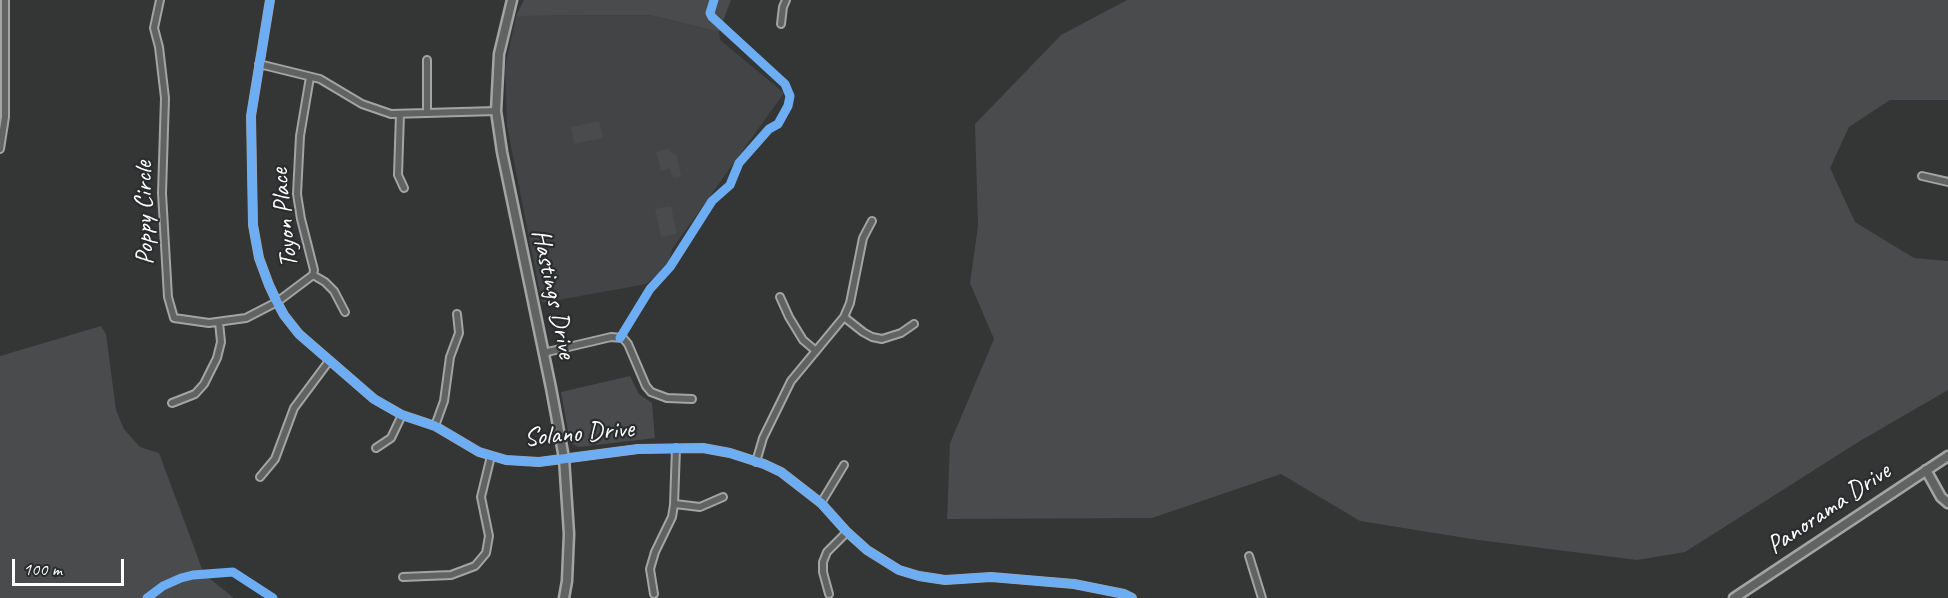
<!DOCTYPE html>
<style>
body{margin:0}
#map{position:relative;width:1948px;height:598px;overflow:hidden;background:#343535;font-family:Caveat,sans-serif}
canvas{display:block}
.scale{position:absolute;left:12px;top:559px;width:112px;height:27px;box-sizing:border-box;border:3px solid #fff;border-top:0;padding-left:8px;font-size:18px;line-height:21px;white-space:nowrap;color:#fff;-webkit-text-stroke:4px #2a2d2e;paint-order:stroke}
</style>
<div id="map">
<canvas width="1948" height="598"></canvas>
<div class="scale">100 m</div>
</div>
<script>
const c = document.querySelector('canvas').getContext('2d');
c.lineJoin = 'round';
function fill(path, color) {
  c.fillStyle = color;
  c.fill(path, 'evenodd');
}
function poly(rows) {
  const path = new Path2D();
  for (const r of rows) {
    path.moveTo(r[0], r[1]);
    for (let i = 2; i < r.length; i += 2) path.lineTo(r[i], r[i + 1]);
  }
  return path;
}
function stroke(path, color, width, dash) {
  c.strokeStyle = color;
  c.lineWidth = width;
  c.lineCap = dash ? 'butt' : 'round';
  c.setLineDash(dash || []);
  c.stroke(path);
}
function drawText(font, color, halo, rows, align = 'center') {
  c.font = font + ' Caveat,sans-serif';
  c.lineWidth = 4.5;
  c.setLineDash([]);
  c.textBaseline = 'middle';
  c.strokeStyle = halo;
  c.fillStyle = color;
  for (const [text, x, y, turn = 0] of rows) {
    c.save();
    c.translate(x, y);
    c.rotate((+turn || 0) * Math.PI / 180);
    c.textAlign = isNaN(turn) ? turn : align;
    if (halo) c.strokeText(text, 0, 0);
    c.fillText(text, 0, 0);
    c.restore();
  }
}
const built = poly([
 [650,15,719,32,720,40,784,93,672,249,668,266,646,284,542,303,507,126,505,68,516,16]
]);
const green = poly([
 [524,0,731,0,719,32,650,15,516,16],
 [1127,0,1948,0,1948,100,1890,100,1849,127,1830,168,1855,222,1914,258,1948,261,1948,390,1860,441,1685,552,1637,560,1478,540,1360,521,1281,474,1152,518,947,519,950,443,994,339,970,283,978,226,975,124,1061,35],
 [599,121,603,138,574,144,571,127],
 [667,149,677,156,681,176,673,178,670,168,661,171,656,152],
 [671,206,677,234,661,237,655,209],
 [101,326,106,334,116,410,124,429,140,447,159,453,204,574,234,598,0,598,0,356],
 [630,376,639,394,652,403,655,438,579,447,570,443,561,392]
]);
const street = poly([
 [160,0,154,28,159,47,165,98,162,193,168,297,174,318,209,323,246,318,277,302,313,275,314,270,301,219,297,194,300,136,310,77],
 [270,0,251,116,253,225,259,258,269,285,277,302,284,315,299,334,374,399,402,415,435,426,479,452,506,460,539,462,638,449,703,448,730,453,764,464,781,472,821,503,847,532,867,550,899,570,919,576,945,580,991,577,1074,584,1124,594,1132,598],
 [781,24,783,7,786,0],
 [259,64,320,79,362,104,391,114,496,111],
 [427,113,427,60],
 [400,114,398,175,404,188],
 [0,149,5,117,5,0],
 [1922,176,1948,182],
 [313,275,325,282,334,291,345,312],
 [780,297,789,317,803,340,816,351],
 [844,317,863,332,872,337,882,339,901,333,914,324],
 [543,353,611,337,623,338,628,344,646,386,651,392,667,398,692,399],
 [172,403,195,394,204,384,217,358,221,342,219,322],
 [435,426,444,401,450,357,459,333,457,314],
 [376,448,391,438,402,415],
 [756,462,763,438,791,381,844,317,850,303,863,238,872,221],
 [260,477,275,459,294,408,329,361],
 [821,503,844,465],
 [675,504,700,507,723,497],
 [1249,556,1262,598],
 [403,577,451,575,475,566,481,559,486,553,489,536,481,497,491,456],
 [654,594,650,569,655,552,672,517,674,505,676,448],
 [829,594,823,572,823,562,827,552,847,532]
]);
const secondary = poly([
 [512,0,499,54,496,111,502,152,551,388,564,458,569,534,567,581,564,598],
 [1926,470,1941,497,1948,503],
 [1734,598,1948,456]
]);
const cycleway = poly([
 [270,0,251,116,253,225,259,258,269,285,277,302,284,315,299,334,374,399,402,415,435,426,479,452,506,460,539,462,638,449,703,448,730,453,764,464,781,472,821,503,847,532,867,550,899,570,919,576,945,580,991,577,1074,584,1124,594,1132,598],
 [620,338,650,289,670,267,712,201,730,185,739,163,769,129,778,124,788,106,790,96,785,84,712,17,710,13,714,0],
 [147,598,163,586,181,578,193,575,233,572,273,598]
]);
const streetNames = [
 ["Poppy Circle",145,213,-91],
 ["Toyon Place",285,218,-96],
 ["Hastings Drive",553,294,78],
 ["Solano Drive",579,434,-5],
 ["Panorama Drive",1829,509,-34]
];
fill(built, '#424445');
fill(green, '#494b4c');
stroke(street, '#a4a4a4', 10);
stroke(secondary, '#a4a4a4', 13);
stroke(street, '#616262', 6);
stroke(secondary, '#616262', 8);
stroke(cycleway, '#6dadf4', 9);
drawText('26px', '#fff', '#2a2d2e', streetNames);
</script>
